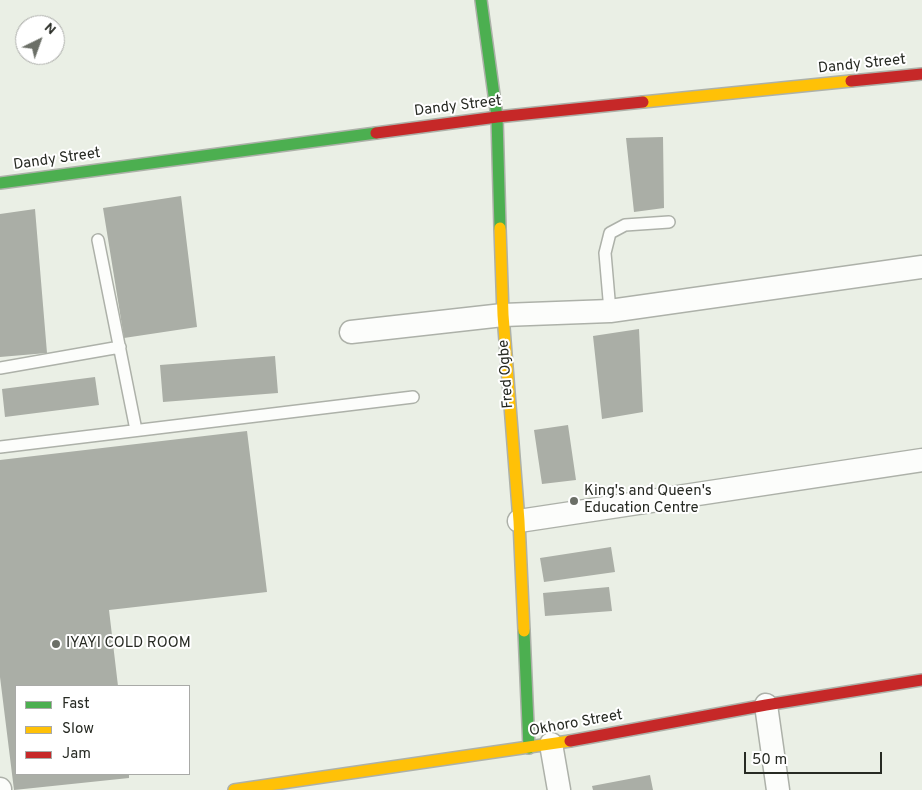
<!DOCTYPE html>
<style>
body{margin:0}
#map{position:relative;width:922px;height:790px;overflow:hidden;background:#eaefe5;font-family:Overpass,sans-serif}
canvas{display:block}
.legend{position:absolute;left:15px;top:685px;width:175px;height:90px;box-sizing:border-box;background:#fff;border:1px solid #a9aaa7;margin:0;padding:6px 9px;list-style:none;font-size:15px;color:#272a23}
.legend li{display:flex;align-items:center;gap:10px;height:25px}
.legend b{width:25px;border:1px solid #a9aaa7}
.north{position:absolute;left:15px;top:15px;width:50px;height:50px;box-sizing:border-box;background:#fff;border:1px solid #a9aaa7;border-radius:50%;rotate:42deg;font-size:14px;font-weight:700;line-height:20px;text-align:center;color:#272a23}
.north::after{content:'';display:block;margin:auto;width:18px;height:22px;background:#6b6f67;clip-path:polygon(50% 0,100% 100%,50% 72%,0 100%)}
.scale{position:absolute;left:744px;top:752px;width:138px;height:22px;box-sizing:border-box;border:2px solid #272a23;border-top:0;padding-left:6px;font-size:15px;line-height:18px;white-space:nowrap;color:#272a23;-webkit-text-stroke:4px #fff;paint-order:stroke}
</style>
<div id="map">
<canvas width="922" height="790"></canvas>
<ul class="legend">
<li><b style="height:6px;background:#4caf50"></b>Fast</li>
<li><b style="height:6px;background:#ffc107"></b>Slow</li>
<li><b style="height:6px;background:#c62828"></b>Jam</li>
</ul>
<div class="north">N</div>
<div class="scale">50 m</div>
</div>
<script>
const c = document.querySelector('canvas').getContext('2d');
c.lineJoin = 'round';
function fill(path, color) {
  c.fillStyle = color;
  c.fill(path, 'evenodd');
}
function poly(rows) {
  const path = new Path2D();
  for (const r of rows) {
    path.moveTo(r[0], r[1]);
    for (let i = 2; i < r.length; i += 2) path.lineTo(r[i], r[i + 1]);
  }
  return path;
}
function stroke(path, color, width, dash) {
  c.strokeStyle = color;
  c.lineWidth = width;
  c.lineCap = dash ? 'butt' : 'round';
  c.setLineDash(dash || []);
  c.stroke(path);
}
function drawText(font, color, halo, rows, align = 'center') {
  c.font = font + ' Overpass,sans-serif';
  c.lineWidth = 4;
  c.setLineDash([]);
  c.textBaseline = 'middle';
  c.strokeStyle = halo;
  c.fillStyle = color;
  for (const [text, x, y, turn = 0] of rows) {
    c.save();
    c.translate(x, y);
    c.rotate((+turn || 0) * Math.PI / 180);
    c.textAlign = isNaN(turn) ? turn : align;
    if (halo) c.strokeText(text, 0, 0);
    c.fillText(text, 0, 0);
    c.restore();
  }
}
const building = poly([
 [663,137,664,208,634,212,626,138],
 [181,196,197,327,124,338,103,208],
 [35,209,47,353,0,357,0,214],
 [639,329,643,412,602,419,593,336],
 [275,356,278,393,163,402,160,365],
 [95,377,99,405,5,417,2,389],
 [568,425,576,480,542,484,534,430],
 [247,431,267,592,109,610,118,686,16,686,16,774,129,774,129,778,14,790,0,677,0,460],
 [611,547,615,572,544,582,540,558],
 [609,587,612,611,545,616,543,593],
 [650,775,653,790,593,790,592,786]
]);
const lane = poly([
 [98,240,136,430],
 [610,311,605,253,610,233,625,225,669,222],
 [0,368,120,347],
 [0,447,413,397]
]);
const street = poly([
 [351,332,503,315,610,311,922,267],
 [519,521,922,460],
 [766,705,778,790],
 [551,744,559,790],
 [0,789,0,790]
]);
const fast = poly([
 [481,0,497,117,500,228],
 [0,183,376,133],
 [524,631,529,748]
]);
const slow = poly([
 [643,102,851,81],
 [500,228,503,315,519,521,524,631],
 [234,790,570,741]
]);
const jam = poly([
 [851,81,922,74],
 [376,133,497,117,643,102],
 [570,741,766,705,922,680]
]);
const markers = [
 [574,501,5,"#6b6f67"],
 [56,644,5,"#6b6f67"]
];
const streetNames = [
 ["Dandy Street",862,65,-6],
 ["Dandy Street",458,107,-7],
 ["Dandy Street",57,160,-8],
 ["Fred Ogbe",507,374,-94],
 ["Okhoro Street",576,724,-10]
];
const poiNames = [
 ["King's and Queen's",584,492],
 ["Education Centre",584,509],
 ["IYAYI COLD ROOM",66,644]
];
fill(building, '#aaaea6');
stroke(lane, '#adb1a9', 14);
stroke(street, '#adb1a9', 25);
stroke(fast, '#adb1a9', 14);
stroke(slow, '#adb1a9', 14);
stroke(jam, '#adb1a9', 14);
stroke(lane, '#fcfdfb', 11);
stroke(street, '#fcfdfb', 22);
stroke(fast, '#4caf50', 11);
stroke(slow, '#ffc107', 11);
stroke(jam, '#c62828', 11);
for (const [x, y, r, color] of markers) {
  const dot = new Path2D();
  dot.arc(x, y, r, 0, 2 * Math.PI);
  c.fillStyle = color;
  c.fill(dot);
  stroke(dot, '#fff', 2);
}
drawText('15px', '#272a23', '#fff', streetNames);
drawText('15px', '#272a23', '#fff', poiNames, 'left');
</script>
